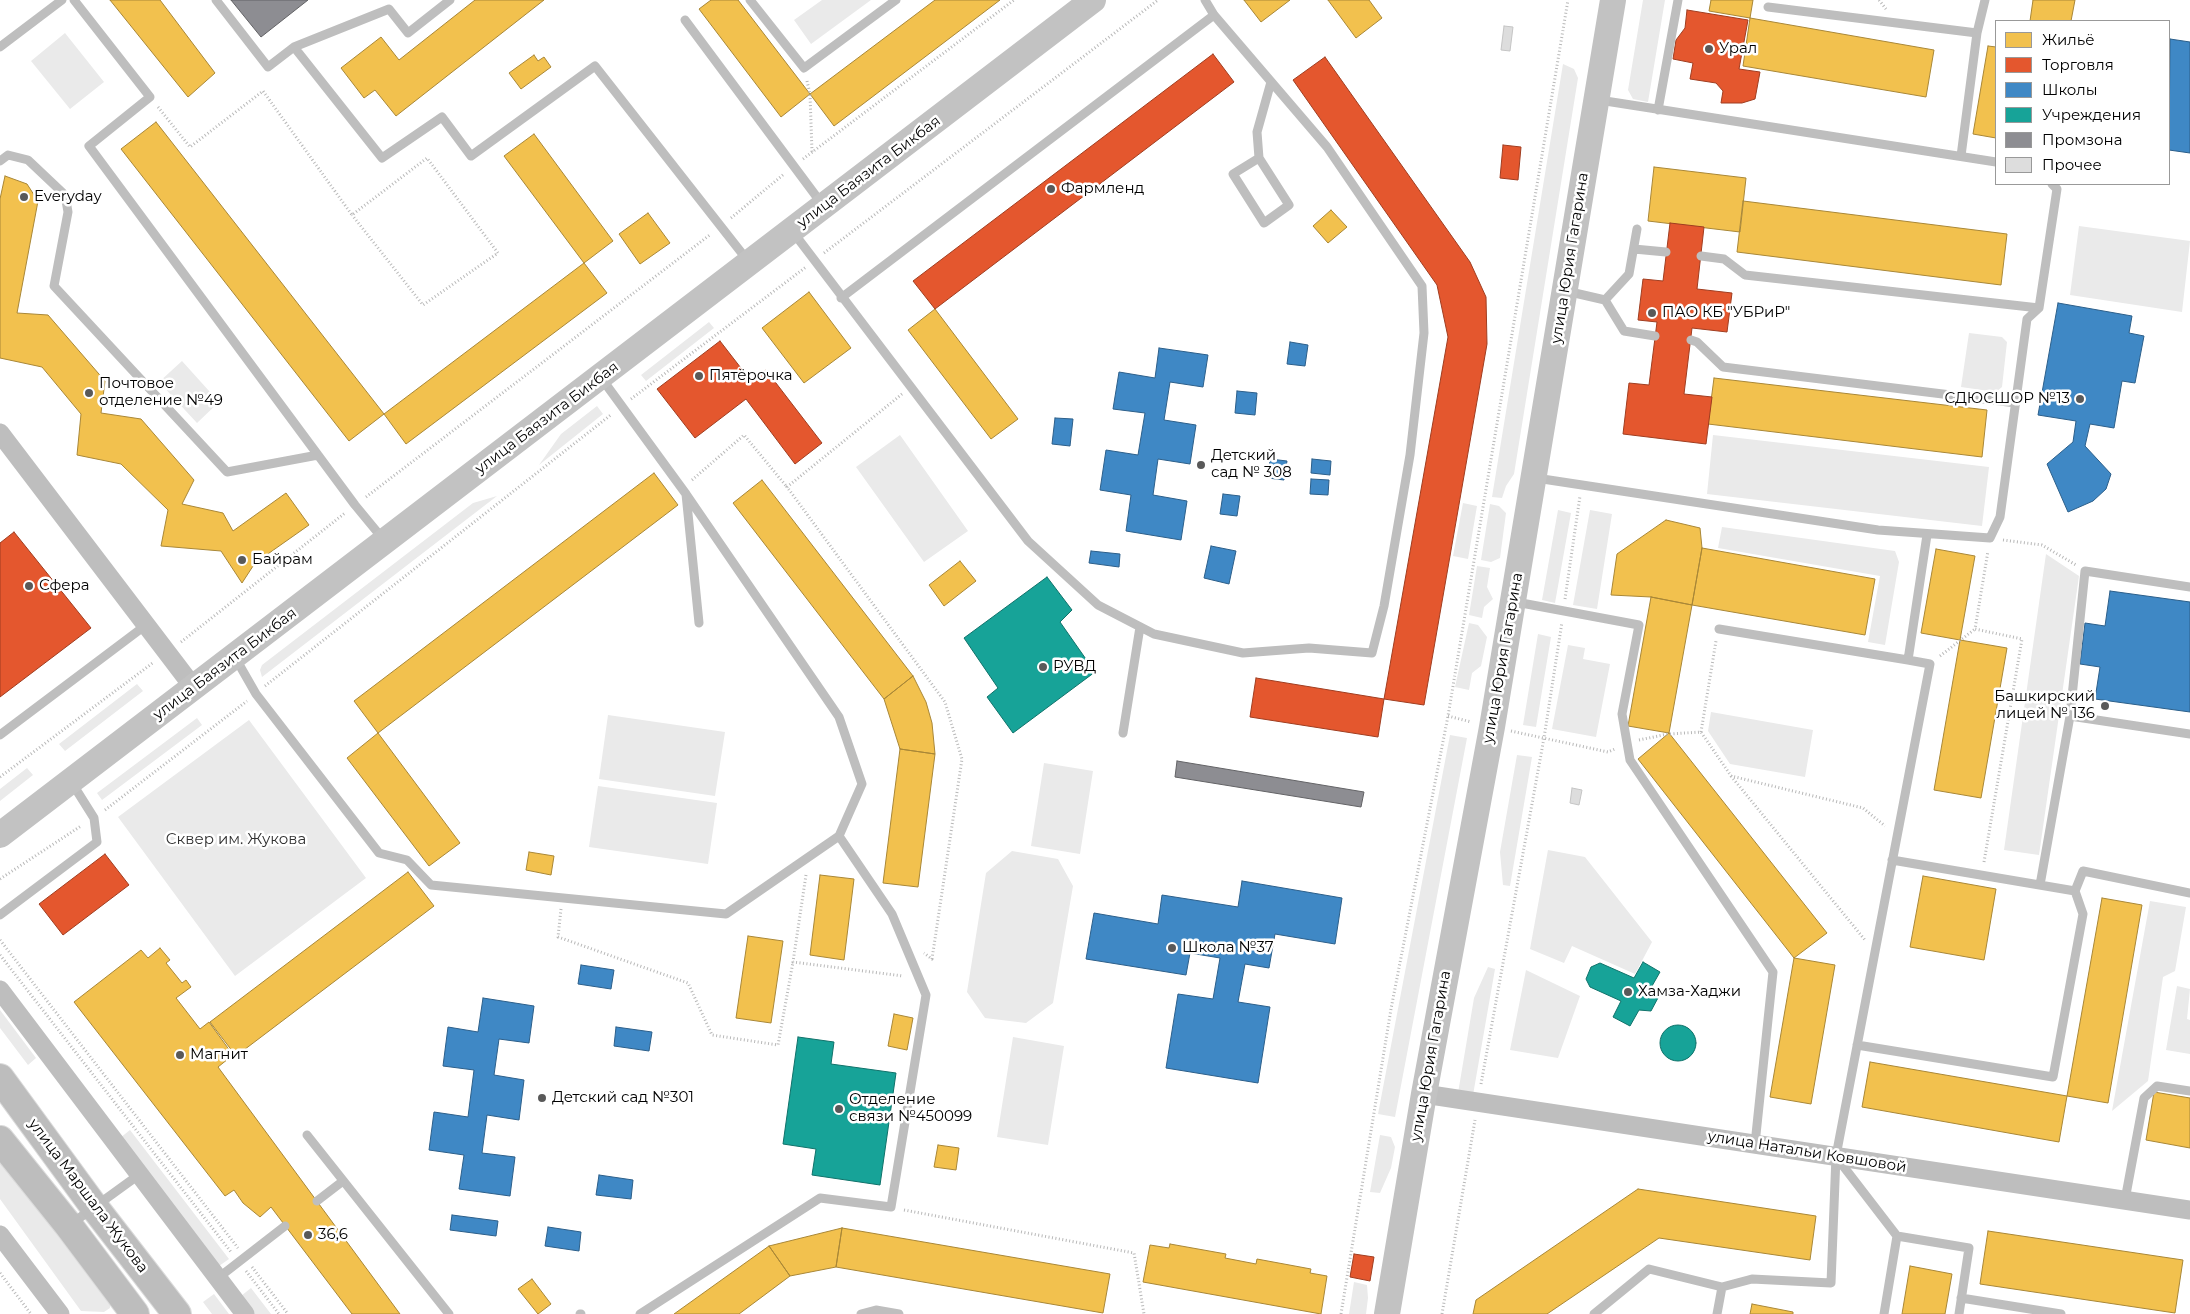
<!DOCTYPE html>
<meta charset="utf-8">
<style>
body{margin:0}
#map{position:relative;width:2190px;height:1314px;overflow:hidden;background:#fff;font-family:Montserrat,sans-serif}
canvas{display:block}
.legend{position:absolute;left:1995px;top:20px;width:175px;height:165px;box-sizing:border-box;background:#fff;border:1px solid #999;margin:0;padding:6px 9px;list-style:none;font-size:15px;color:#000}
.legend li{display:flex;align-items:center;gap:10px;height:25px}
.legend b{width:25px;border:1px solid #999}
</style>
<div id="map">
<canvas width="2190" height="1314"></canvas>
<ul class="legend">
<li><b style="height:14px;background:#f2c14e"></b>Жильё</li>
<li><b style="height:14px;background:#e4572e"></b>Торговля</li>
<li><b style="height:14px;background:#3f88c5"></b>Школы</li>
<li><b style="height:14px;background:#17a398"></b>Учреждения</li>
<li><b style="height:14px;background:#8d8d92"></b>Промзона</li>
<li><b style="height:14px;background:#ddd"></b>Прочее</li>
</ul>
</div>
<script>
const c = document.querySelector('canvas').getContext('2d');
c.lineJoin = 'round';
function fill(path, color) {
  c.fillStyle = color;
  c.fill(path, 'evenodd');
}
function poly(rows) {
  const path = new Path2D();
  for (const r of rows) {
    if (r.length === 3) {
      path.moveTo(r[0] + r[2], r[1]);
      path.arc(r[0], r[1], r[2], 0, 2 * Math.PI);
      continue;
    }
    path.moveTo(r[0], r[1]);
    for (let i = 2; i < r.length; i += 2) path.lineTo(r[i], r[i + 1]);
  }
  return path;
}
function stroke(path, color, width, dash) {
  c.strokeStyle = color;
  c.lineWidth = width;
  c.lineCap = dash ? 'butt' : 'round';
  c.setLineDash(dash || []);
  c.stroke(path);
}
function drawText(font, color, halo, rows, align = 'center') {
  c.font = font + ' Montserrat,sans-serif';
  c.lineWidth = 5;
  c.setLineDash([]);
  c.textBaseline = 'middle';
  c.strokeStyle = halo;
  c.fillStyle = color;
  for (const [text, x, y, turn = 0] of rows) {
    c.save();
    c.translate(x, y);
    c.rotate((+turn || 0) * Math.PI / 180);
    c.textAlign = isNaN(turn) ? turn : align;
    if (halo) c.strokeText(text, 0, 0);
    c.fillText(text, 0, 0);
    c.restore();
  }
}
const green = poly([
 [822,0,871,0,811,44,794,20],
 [1643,0,1665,0,1648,102,1633,99,1628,90],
 [65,33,104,82,70,109,31,61],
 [1563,64,1574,69,1578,78,1514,474,1506,486,1502,498,1492,497],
 [2079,226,2190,241,2182,312,2070,295],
 [709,322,714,328,646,381,641,375],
 [1969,333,2002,337,2007,342,2002,387,1996,392,1961,387],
 [182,361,219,402,197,423,159,382],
 [597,406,603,414,539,465,561,434],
 [900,435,968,531,924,562,856,467],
 [1713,435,1989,467,1982,526,1707,494],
 [497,496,262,677,260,670,262,665,473,503],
 [1463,503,1477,506,1468,559,1453,556],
 [1490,504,1499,506,1506,513,1500,558,1491,562,1481,560],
 [1558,510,1571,513,1555,603,1542,600],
 [1590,510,1612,514,1597,609,1573,605],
 [1722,527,1895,551,1899,562,1885,645,1868,642,1880,576,1718,548],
 [2046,554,2079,576,2039,855,2004,850],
 [1477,566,1490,568,1487,587,1493,599,1484,607,1482,618,1469,615],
 [1469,623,1478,625,1487,637,1481,666,1472,673,1469,690,1455,687],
 [1538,634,1551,637,1536,727,1523,725],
 [1568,645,1585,648,1583,659,1610,664,1596,737,1552,729],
 [137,684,143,691,65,751,59,744],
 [1711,712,1813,730,1805,777,1730,764,1708,731],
 [608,715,725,732,715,796,599,779],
 [197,718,202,725,102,800,97,793],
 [249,720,366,878,235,976,118,817],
 [1450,735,1467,738,1395,1117,1378,1114],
 [1517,755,1532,757,1510,886,1503,885,1500,852],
 [1044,763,1093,771,1080,854,1031,846],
 [27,768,33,775,0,801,0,789],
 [598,786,717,803,708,864,589,847],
 [1548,850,1585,857,1652,942,1635,974,1572,946,1564,963,1530,949],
 [1012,851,1058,859,1073,886,1053,1003,1026,1023,985,1018,967,992,986,873],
 [2150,901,2186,907,2175,971,2163,977,2148,1081,2112,1111],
 [1488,967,1495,969,1473,1095,1458,1093,1474,998],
 [1526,970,1580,996,1558,1058,1510,1050],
 [2177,986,2190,989,2187,1019,2190,1020,2190,1054,2166,1050],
 [0,1010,36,1058,28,1065,0,1028],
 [1013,1037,1064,1046,1048,1145,997,1137],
 [130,1130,229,1259,219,1266,120,1138],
 [1380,1135,1391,1137,1395,1147,1391,1168,1380,1193,1370,1192],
 [0,1151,110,1303,110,1308,104,1312,81,1311,0,1199],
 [1354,1282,1367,1285,1368,1298,1366,1314,1349,1314],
 [251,1288,271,1314,254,1314,241,1296],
 [214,1294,229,1314,212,1314,203,1302]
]);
const homes = poly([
 [110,0,160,0,215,73,188,97,110,0],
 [475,0,544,0,396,116,375,90,364,98,341,68,381,37,399,60,475,0],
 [711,0,738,0,810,94,781,117,699,9,711,0],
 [935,0,1000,0,834,126,810,94,935,0],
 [1244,0,1290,0,1261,22,1244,0],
 [1328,0,1369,0,1382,18,1356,38,1328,0],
 [1711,0,1753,0,1750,18,1709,11,1711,0],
 [2033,0,2075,0,2071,21,2030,21,2033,0],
 [1750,18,1934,50,1926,97,1743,66,1750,18],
 [1988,46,1996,47,1996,138,1973,134,1988,46],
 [534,55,538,61,544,57,551,67,521,89,509,73,534,55],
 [156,122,384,414,349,441,121,149,156,122],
 [534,134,613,241,584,263,504,156,534,134],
 [1654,167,1746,178,1740,232,1648,221,1654,167],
 [5,176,27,184,38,201,17,313,48,315,105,381,101,413,141,419,194,480,182,504,223,513,233,531,286,493,309,525,255,563,242,583,221,551,161,546,168,510,121,464,77,455,81,414,42,367,0,358,0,199,5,176],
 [1743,201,2007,234,2001,285,1737,252,1743,201],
 [1331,210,1347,227,1328,243,1313,226,1331,210],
 [648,213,670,243,640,264,619,234,648,213],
 [584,263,607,293,406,444,384,414,584,263],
 [809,292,851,348,804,383,762,328,809,292],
 [935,309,1018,419,991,439,908,330,935,309],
 [1714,378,1987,410,1982,457,1708,424,1714,378],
 [654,473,678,505,378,733,354,701,654,473],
 [762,480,913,676,884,699,733,503,762,480],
 [1666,520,1700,528,1702,548,1692,605,1651,597,1611,595,1617,554,1666,520],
 [1702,548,1875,579,1865,635,1692,605,1702,548],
 [1936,549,1975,556,1960,640,1921,633,1936,549],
 [960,561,976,581,944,606,929,585,960,561],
 [1651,597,1692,605,1669,733,1628,726,1651,597],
 [1960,640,2007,648,1981,798,1934,790,1960,640],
 [913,676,926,702,932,723,935,754,900,749,884,699,913,676],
 [378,733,460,843,429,866,347,758,378,733],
 [1669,733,1827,933,1794,958,1638,759,1669,733],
 [900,749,935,754,918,887,883,883,900,749],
 [529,852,554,856,551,875,526,870,529,852],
 [408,872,434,906,236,1056,210,1022,408,872],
 [820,875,854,879,844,960,810,955,820,875],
 [1923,876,1996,889,1984,960,1910,947,1923,876],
 [2102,898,2142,905,2108,1103,2067,1096,2102,898],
 [748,936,783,941,771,1023,736,1018,748,936],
 [160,948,170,960,166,963,182,983,186,980,191,987,176,998,200,1029,209,1022,233,1055,218,1067,400,1314,352,1314,271,1207,260,1217,243,1203,234,1190,225,1196,74,1002,141,950,148,958,160,948],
 [1794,958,1835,965,1811,1104,1770,1097,1794,958],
 [894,1014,913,1018,907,1050,888,1046,894,1014],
 [1870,1062,2067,1096,2059,1142,1862,1107,1870,1062],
 [2154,1092,2190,1098,2190,1148,2146,1140,2154,1092],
 [938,1145,959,1148,956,1170,934,1167,938,1145],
 [1638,1189,1816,1216,1810,1260,1659,1238,1547,1314,1473,1314,1476,1300,1638,1189],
 [842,1228,836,1267,790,1276,769,1246,842,1228],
 [842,1228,1110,1274,1103,1313,836,1267,842,1228],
 [1988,1231,2183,1260,2175,1313,1980,1284,1988,1231],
 [1170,1244,1226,1254,1225,1258,1256,1264,1257,1259,1311,1269,1310,1273,1327,1276,1321,1314,1143,1282,1150,1245,1169,1248,1170,1244],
 [769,1246,790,1276,739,1314,674,1314,769,1246],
 [1910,1266,1952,1274,1945,1314,1902,1314,1910,1266],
 [532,1279,551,1304,538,1314,518,1289,532,1279],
 [1752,1304,1793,1312,1793,1314,1750,1314,1752,1304]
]);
const shops = poly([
 [1687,10,1748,20,1739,69,1760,72,1755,99,1742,103,1721,103,1723,91,1716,83,1690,79,1693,63,1673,59,1676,40,1685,28,1687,10],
 [1213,54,1234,82,935,309,913,281,1213,54],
 [1325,57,1470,262,1486,297,1487,344,1424,705,1384,699,1448,337,1437,285,1293,80,1325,57],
 [1503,145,1521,147,1518,180,1500,178,1503,145],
 [1670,223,1704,227,1697,289,1732,293,1727,332,1692,328,1684,394,1712,397,1706,444,1623,434,1629,383,1649,385,1657,322,1638,320,1643,279,1663,281,1670,223],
 [720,341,751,381,766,370,822,443,795,464,746,399,695,438,657,389,720,341],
 [14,532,91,628,0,697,0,543,14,532],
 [1256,678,1384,699,1378,737,1250,717,1256,678],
 [105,854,129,885,63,935,39,904,105,854],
 [1354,1254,1374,1257,1370,1281,1350,1277,1354,1254]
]);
const schools = poly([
 [2170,39,2190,42,2190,153,2169,150,2170,39],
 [2058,303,2132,316,2129,333,2144,336,2135,383,2122,381,2114,428,2090,424,2085,446,2111,474,2106,489,2093,501,2068,512,2047,464,2073,442,2076,421,2038,415,2058,303],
 [1290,342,1308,345,1305,366,1287,364,1290,342],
 [1159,348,1208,355,1203,387,1170,382,1164,420,1196,425,1190,464,1158,459,1153,495,1187,501,1181,540,1126,531,1131,495,1100,490,1106,450,1138,455,1145,413,1113,409,1119,372,1155,378,1159,348],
 [1237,391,1257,393,1255,415,1235,413,1237,391],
 [1055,418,1073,419,1070,446,1052,444,1055,418],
 [1270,459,1287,461,1284,480,1268,478,1270,459],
 [1312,459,1331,461,1330,475,1311,473,1312,459],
 [1311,479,1329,480,1328,495,1310,494,1311,479],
 [1223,494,1240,496,1237,516,1220,514,1223,494],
 [1211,546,1236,551,1229,584,1204,578,1211,546],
 [1091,551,1120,554,1119,567,1089,563,1091,551],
 [2110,591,2190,602,2190,712,2095,699,2100,667,2080,664,2085,623,2105,626,2110,591],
 [1242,881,1342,898,1335,944,1275,934,1269,968,1245,964,1238,1002,1270,1007,1258,1083,1166,1068,1178,994,1213,999,1220,958,1190,953,1186,975,1086,959,1094,913,1158,924,1162,895,1238,907,1242,881],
 [581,965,614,970,611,989,578,984,581,965],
 [483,998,534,1006,529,1043,499,1039,494,1075,524,1080,519,1120,487,1115,482,1153,515,1157,510,1196,459,1189,464,1155,429,1150,434,1112,468,1117,474,1070,443,1066,448,1027,478,1032,483,998],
 [616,1027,652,1032,649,1051,614,1046,616,1027],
 [599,1175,633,1180,631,1199,596,1195,599,1175],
 [452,1215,498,1221,496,1236,450,1230,452,1215],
 [548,1227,581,1232,579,1251,545,1246,548,1227]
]);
const public = poly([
 [1047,577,1072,610,1060,622,1095,672,1013,733,987,697,998,688,964,638,1047,577],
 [1643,962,1660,972,1652,986,1659,996,1651,1011,1639,1010,1630,1026,1613,1017,1621,1001,1590,987,1586,979,1591,967,1600,963,1634,978,1643,962],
 [1678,1043,18],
 [798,1037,834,1042,831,1064,896,1073,880,1185,812,1175,816,1149,783,1144,798,1037]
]);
const industry = poly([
 [231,0,308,0,261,37,231,0],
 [1177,761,1364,792,1361,807,1175,777,1177,761]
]);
const building = poly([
 [1504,26,1513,27,1510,51,1501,50,1504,26],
 [1572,788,1582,790,1579,805,1570,803,1572,788]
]);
const path = poly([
 [1879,0,1886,9],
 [807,81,810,94,812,152],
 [158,107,190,147,263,91,352,215,427,158,498,253,423,305,352,215],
 [803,159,1014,0],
 [731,218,784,174],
 [824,253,1158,0],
 [902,394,787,487,945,702,962,759,932,959,924,953],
 [631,399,806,267],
 [692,480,744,435,787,487],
 [366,497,711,234],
 [2003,540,2042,545,2076,565],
 [1565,599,1580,496],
 [181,642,345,513],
 [1940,656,1975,629],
 [265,686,612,414],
 [1448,716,1471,722],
 [1511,731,1608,752,1615,749],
 [1701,732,1716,641],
 [1670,734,1701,732,1731,776,1863,808,1885,826],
 [1639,740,1668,734],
 [1731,776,1865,940],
 [0,777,154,662],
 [105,810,247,701],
 [1984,862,2022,639,1975,629,1988,551],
 [806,875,793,962,903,976],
 [0,879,81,826],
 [561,909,558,937,688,983,712,1035,778,1045,793,962],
 [0,940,238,1248],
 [0,955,231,1252],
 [1481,1084,1544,738,1562,622],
 [904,1210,1134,1253,1144,1314],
 [252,1267,288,1314],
 [246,1271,279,1314],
 [0,1273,31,1314],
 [1341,1314,1391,1009,1448,716,1568,0],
 [1442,1314,1475,1120]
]);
const service = poly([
 [74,0,150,97,89,146,355,505,383,539],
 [216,0,268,67,294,47,382,158,442,117,471,156,595,66,748,261],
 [750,0,804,68,896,0],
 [1768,7,1977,33,1961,156],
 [685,20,822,204],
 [1977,33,1985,0],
 [0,47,62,0],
 [294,47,389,9,408,33,450,0],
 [1599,100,1996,162],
 [1658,110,1678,0],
 [1259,158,1233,174,1264,223,1289,205,1259,158,1257,132,1271,82],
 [0,161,8,155,28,160,65,195,68,212,54,286,227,472,318,455],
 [793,232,1028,541,1098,605,1154,634,1243,653,1309,648,1372,653,1384,606,1410,455,1424,333,1422,286,1327,147,1214,15,1205,0],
 [1634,249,1666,252],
 [1701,256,1724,259,1745,275,2039,308],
 [1566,291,1605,300,1624,331,1655,336],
 [841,298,1214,15],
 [1605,300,1629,274,1637,229],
 [1691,340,1697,342,1723,367,2016,403],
 [602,379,686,494,699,623],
 [1536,478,1878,530,1990,538,2000,517,2027,319,2039,308,2057,189,2052,184],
 [1516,602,1639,625,1622,714,1630,760,1773,972,1755,1144],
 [1719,629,1908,660],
 [236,659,256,694,379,853,407,860,431,885,726,914,839,836,862,784,839,717,686,494],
 [2070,716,2085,571,2190,587],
 [1123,733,1140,627],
 [0,735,146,625],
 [1892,860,2075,891,2083,871,2190,893],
 [2040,885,2070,716,2190,734],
 [0,915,97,842,94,818,72,783],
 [1857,1045,2053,1077,2083,914,2075,891],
 [307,1135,449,1314],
 [1837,1158,1897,1236],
 [2125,1200,2144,1098,2157,1086,2190,1091],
 [317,1201,343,1181],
 [71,1224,140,1174],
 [218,1278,285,1226],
 [1961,1298,2061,1314],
 [580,1314,581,1314],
 [640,1314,820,1198,891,1207,926,995,892,914,839,836],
 [861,1314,876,1310,899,1314],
 [1594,1314,1649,1269,1722,1287,1752,1279,1831,1283,1836,1156,1930,664,1908,660,1927,535],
 [1717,1314,1722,1287],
 [1884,1314,1897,1236,1969,1248,1959,1314]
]);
const minor = poly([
 [0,433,194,688],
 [0,990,245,1314],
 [1424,1094,2190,1210],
 [0,1235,60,1314]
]);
const secondary = poly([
 [0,835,1093,0],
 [1387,1314,1424,1094,1492,727,1613,0]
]);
const primary = poly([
 [0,1078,95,1208,177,1314],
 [0,1140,69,1226,135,1314]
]);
const markers = [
 [1709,49,5,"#595959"],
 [1051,189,5,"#595959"],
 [24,197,5,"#595959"],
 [1652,313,5,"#595959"],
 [699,376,5,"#595959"],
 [89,393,5,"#595959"],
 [2080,399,5,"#595959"],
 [1201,465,5,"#595959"],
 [242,560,5,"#595959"],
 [29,586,5,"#595959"],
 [1043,667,5,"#595959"],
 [2105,706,5,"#595959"],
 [1172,948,5,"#595959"],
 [1628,992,5,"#595959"],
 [180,1055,5,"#595959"],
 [542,1098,5,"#595959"],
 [839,1109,5,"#595959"],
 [308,1235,5,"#595959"]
];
const poiNames = [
 ["Урал",1719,49],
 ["Фармленд",1061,189],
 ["Everyday",34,197],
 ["ПАО КБ \"УБРиР\"",1662,313],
 ["Пятёрочка",709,376],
 ["Почтовое",99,384],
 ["отделение №49",99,401],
 ["СДЮСШОР №13",2070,399,"right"],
 ["Детский",1211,456],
 ["сад № 308",1211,473],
 ["Байрам",252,560],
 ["Сфера",39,586],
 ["РУВД",1053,667],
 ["Башкирский",2095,697,"right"],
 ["лицей № 136",2095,714,"right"],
 ["Школа №37",1182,948],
 ["Хамза-Хаджи",1638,992],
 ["Магнит",190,1055],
 ["Детский сад №301",552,1098],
 ["Отделение",849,1100],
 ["связи №450099",849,1117],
 ["36,6",318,1235]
];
const streetNames = [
 ["улица Баязита Бикбая",869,172,-37],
 ["улица Юрия Гагарина",1570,258,-81],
 ["улица Баязита Бикбая",547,418,-37],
 ["улица Юрия Гагарина",1503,658,-80],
 ["улица Баязита Бикбая",225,664,-37],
 ["улица Юрия Гагарина",1431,1056,-80],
 ["улица Натальи Ковшовой",1807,1152,9],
 ["улица Маршала Жукова",88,1196,53]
];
const parkNames = [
 ["Сквер им. Жукова",236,840]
];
fill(green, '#eaeaea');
fill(homes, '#f2c14e');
stroke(homes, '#a98737', 1);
fill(shops, '#e4572e');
stroke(shops, '#a03d20', 1);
fill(schools, '#3f88c5');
stroke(schools, '#2c5f8a', 1);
fill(public, '#17a398');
stroke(public, '#10726a', 1);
fill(industry, '#8d8d92');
stroke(industry, '#636366', 1);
fill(building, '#ddd');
stroke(building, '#c5c5c5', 1);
stroke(primary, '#dbdbdb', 30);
stroke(path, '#b8b8b8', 3, [1, 2.5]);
stroke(service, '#bebebe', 9);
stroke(minor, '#bebebe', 19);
stroke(secondary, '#c2c2c2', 26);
stroke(primary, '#bdbdbd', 28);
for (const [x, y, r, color] of markers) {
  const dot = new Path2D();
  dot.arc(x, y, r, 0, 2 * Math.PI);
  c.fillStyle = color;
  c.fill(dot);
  stroke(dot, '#fff', 2);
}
drawText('15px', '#000', '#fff', poiNames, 'left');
drawText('15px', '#000', '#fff', streetNames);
drawText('15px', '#303030', '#fff', parkNames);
</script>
